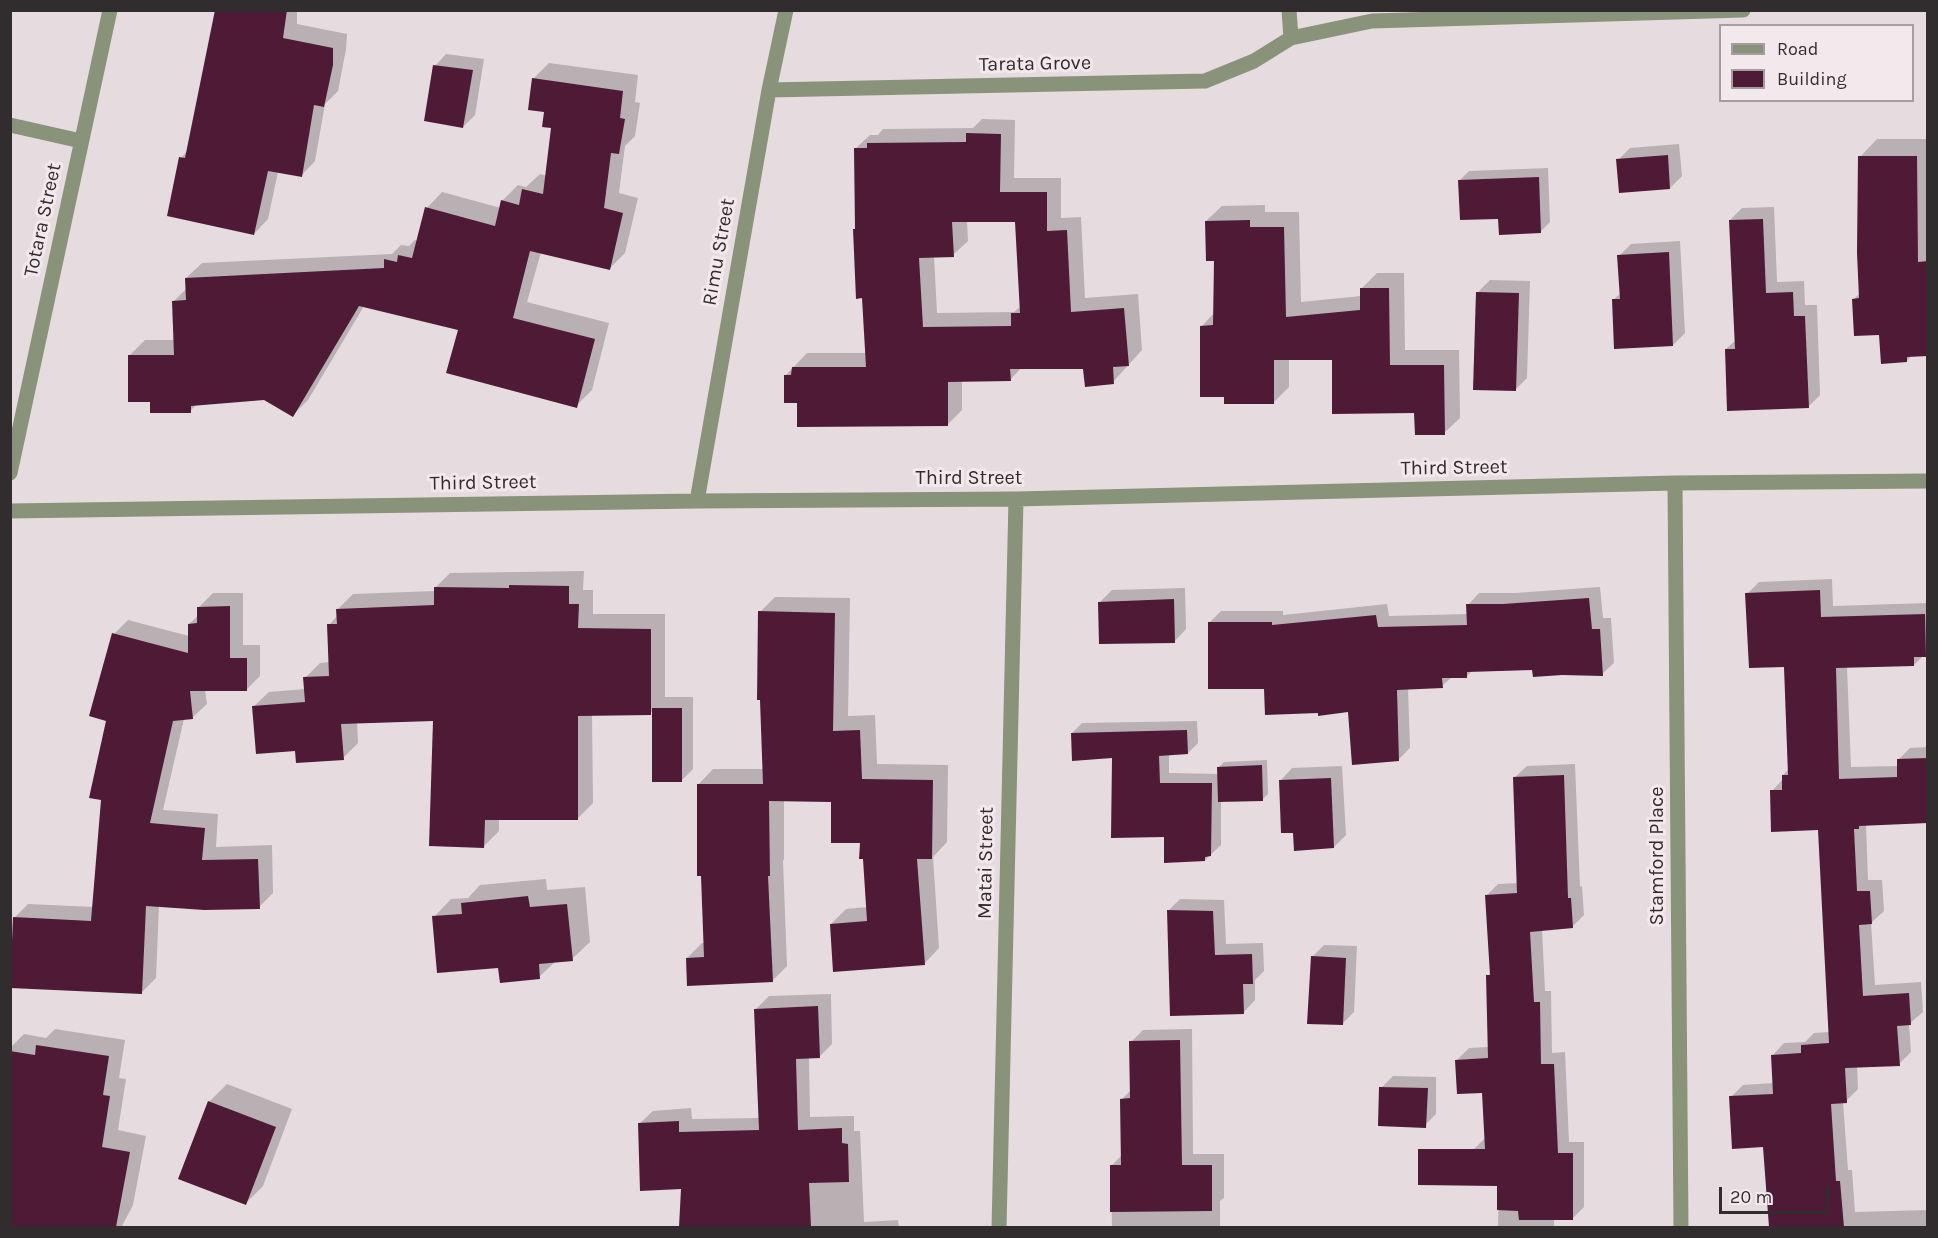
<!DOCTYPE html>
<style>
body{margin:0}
#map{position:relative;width:1938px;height:1238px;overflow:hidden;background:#e6dce0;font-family:Karla,sans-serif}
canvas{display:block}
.frame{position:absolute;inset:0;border:12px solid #312d2f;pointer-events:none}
.legend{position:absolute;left:1719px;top:24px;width:195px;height:78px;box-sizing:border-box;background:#f3e9ed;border:2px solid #a59ea1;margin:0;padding:8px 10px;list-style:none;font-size:18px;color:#312d2f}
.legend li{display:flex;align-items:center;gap:12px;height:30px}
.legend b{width:30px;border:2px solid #a59ea1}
.scale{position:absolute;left:1719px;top:1187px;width:110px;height:27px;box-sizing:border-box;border:3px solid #312d2f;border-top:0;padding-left:8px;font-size:18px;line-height:21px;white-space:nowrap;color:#312d2f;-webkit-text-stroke:4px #f3e9ed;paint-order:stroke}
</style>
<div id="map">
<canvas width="1938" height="1238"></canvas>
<div class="frame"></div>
<ul class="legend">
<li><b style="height:8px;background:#88937a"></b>Road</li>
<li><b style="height:16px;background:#4e1a35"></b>Building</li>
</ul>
<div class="scale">20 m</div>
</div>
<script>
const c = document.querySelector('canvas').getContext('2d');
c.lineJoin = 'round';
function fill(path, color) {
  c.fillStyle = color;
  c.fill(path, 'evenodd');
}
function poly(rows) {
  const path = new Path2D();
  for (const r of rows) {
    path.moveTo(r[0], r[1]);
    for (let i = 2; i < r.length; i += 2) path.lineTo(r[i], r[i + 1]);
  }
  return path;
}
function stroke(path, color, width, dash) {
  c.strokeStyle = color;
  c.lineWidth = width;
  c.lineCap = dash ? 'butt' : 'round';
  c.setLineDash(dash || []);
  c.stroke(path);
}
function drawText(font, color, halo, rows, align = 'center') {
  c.font = font + ' Karla,sans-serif';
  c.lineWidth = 6;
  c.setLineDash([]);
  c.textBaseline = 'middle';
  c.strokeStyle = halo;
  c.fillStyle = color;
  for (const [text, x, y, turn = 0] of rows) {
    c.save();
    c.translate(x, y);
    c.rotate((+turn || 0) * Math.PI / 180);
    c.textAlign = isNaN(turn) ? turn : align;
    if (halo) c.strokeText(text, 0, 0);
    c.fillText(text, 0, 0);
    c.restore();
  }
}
const shadow = poly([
 [225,10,297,10,297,24,347,34,346,49,338,91,325,104,315,161,301,176,278,172,268,219,254,234,181,158,188,150],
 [446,54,484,59,475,115,463,127,435,66],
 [549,63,638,75,635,102,640,103,635,136,625,146,619,193,638,198,625,253,609,269,541,252,527,302,609,323,592,390,576,406,459,329,364,306,308,400,293,415,265,399,197,404,190,411,152,400,129,356,145,340,175,340,173,302,187,288,186,278,202,263,392,254,401,245,409,246,415,240,418,241,427,208,442,192,501,208,502,201,518,185,526,187,540,174,547,176,553,127,533,79],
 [982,119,1015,120,1014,178,1061,178,1061,218,1081,217,1085,298,1138,294,1142,350,1113,382,1084,367,1022,367,1010,380,962,381,962,410,948,424,799,401,785,376,807,353,866,353,863,297,854,230,857,227,855,149,870,135,878,135,883,129,973,128],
 [1016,220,1021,306,1014,312,937,313,934,256,953,255,968,241,967,221],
 [1877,139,1928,139,1928,354,1912,355,1907,361,1881,333,1854,299,1860,293,1860,157],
 [1679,144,1682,176,1670,188,1618,160,1630,148],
 [1548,168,1550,222,1540,232,1500,218,1459,181,1469,171],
 [1265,205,1265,212,1299,212,1301,302,1361,296,1361,289,1377,273,1404,273,1405,350,1459,350,1460,418,1444,433,1416,412,1333,359,1289,359,1289,387,1273,403,1226,395,1202,326,1214,313,1215,259,1206,221,1222,206],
 [1774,207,1777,282,1804,281,1805,305,1817,305,1820,395,1808,407,1726,349,1736,340,1730,220,1742,208],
 [1680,241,1685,333,1673,345,1613,300,1621,293,1619,256,1631,244],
 [1490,280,1530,281,1527,378,1515,390,1478,292],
 [584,571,583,590,593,590,593,614,665,614,665,697,693,697,693,769,681,781,654,710,650,713,592,714,593,803,578,818,499,818,499,831,484,846,435,719,357,722,358,743,343,758,296,749,253,707,269,692,305,689,305,678,320,663,330,662,329,625,338,615,338,609,353,594,435,591,435,588,450,573],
 [1832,579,1833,606,1928,603,1928,654,1926,656,1923,656,1914,665,1847,667,1851,767,1898,766,1898,760,1910,748,1928,747,1928,822,1866,825,1868,880,1882,880,1884,911,1871,923,1875,985,1921,982,1923,1012,1909,1024,1911,1052,1899,1064,1857,1066,1858,1089,1846,1101,1843,1102,1848,1170,1852,1170,1855,1212,1928,1210,1928,1228,1771,1228,1764,1145,1731,1097,1743,1085,1774,1083,1772,1056,1784,1043,1805,1042,1814,1033,1830,1032,1819,829,1772,791,1783,779,1783,775,1789,769,1786,665,1747,594,1759,582],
 [1600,587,1603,618,1611,618,1614,663,1602,674,1534,669,1473,670,1467,676,1452,677,1442,686,1408,688,1410,748,1398,760,1349,711,1319,712,1265,688,1209,623,1221,611,1283,611,1283,615,1387,604,1389,616,1468,614,1468,605,1479,593,1515,593],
 [1185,588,1186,629,1175,641,1100,602,1112,590],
 [213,593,243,593,243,645,260,645,260,676,246,690,205,690,207,704,192,718,184,719,163,810,218,814,216,847,272,845,273,893,259,907,159,905,156,978,142,992,14,918,28,904,94,907,114,634,128,620,189,636,189,624,199,615,199,607],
 [775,597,850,598,848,716,875,715,877,764,948,765,947,842,933,857,939,948,924,964,831,924,846,909,868,907,865,857,861,842,832,800,784,800,784,859,783,861,787,966,772,981,687,958,702,943,705,943,698,785,713,769,764,769,760,612],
 [1197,721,1198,743,1188,753,1169,754,1169,773,1218,774,1218,768,1224,762,1267,760,1268,794,1262,800,1221,801,1221,845,1205,860,1165,836,1113,757,1072,733,1082,723],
 [1575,764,1580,887,1582,886,1584,915,1572,927,1542,929,1545,991,1551,991,1552,1053,1565,1052,1569,1142,1584,1142,1584,1207,1572,1219,1554,1219,1554,1228,1498,1228,1499,1184,1473,1150,1486,1137,1484,1091,1457,1060,1469,1048,1489,1047,1488,976,1491,972,1486,896,1498,884,1518,883,1515,777,1527,766],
 [1342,766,1346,835,1334,847,1295,831,1281,780,1292,768],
 [546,879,547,890,585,887,590,942,572,959,556,961,539,977,500,966,434,917,451,899,468,898,480,885],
 [1180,899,1224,900,1226,944,1263,943,1264,971,1255,980,1255,1000,1244,1012,1168,911],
 [1324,945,1357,946,1354,1012,1342,1024,1312,957],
 [831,994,832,1044,819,1057,809,1057,810,1117,854,1116,854,1131,860,1131,864,1222,898,1220,899,1228,712,1228,680,1222,682,1187,639,1124,653,1111,691,1108,692,1119,760,1118,756,1009,769,996],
 [55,1029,125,1040,119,1078,126,1079,118,1130,146,1136,133,1205,121,1228,10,1228,10,1048,24,1034,46,1038],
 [1192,1029,1193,1154,1224,1154,1224,1198,1220,1201,1220,1228,1112,1228,1111,1166,1122,1155,1122,1099,1131,1090,1131,1042,1143,1030],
 [1393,1076,1436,1077,1436,1114,1424,1126,1381,1088],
 [227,1084,292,1109,263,1186,245,1204,209,1102]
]);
const building = poly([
 [215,10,287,10,283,38,333,48,333,65,324,107,314,105,302,177,268,171,254,235,167,216,179,157,185,158],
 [433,65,473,70,463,128,424,121],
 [532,78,623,91,620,118,625,119,619,154,611,153,604,208,623,213,610,270,530,251,513,318,595,339,577,408,446,373,458,330,359,306,293,417,264,400,191,406,191,413,150,413,150,402,128,402,128,355,174,355,172,301,186,300,185,278,384,268,384,259,397,262,398,255,412,258,425,207,495,226,501,200,519,205,522,189,543,194,551,128,542,127,544,112,528,110],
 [966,133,1001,134,1000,192,1047,192,1047,231,1067,230,1071,312,1124,308,1129,366,1113,367,1114,384,1085,387,1083,369,1010,369,1011,381,948,382,948,426,797,427,797,403,784,403,784,375,791,375,792,367,866,367,862,298,856,299,853,229,855,229,854,148,867,148,867,143,966,142],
 [952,222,1015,222,1020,313,1011,313,1011,326,923,327,919,258,954,257],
 [1668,155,1670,189,1619,193,1616,159],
 [1858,156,1917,156,1918,262,1928,261,1928,356,1907,357,1907,362,1881,364,1879,335,1854,336,1852,299,1859,298,1857,253],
 [1539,177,1541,233,1499,235,1498,219,1460,220,1458,180],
 [1763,219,1766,293,1793,292,1794,316,1805,316,1809,408,1727,411,1725,349,1735,349,1729,220],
 [1250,220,1250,227,1284,227,1286,317,1360,310,1360,288,1389,288,1390,365,1444,365,1445,435,1415,435,1414,413,1332,414,1332,360,1274,360,1274,404,1224,404,1224,397,1200,397,1200,326,1213,325,1214,261,1206,261,1205,221],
 [1669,252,1673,346,1614,349,1612,299,1620,299,1617,255],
 [1476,292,1519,293,1516,391,1473,390],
 [509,585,569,586,569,604,579,604,578,628,651,629,651,715,578,716,578,820,485,820,484,848,429,846,433,721,341,724,344,760,296,763,295,751,256,754,252,706,305,702,303,677,329,676,327,624,337,624,336,609,434,605,434,587,509,588],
 [1820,590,1821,617,1925,614,1926,657,1914,657,1914,666,1836,668,1839,779,1897,777,1897,759,1928,758,1928,823,1859,826,1859,829,1854,829,1857,891,1870,891,1872,924,1859,925,1863,996,1909,993,1911,1025,1897,1026,1900,1066,1845,1068,1847,1103,1831,1104,1836,1181,1840,1181,1844,1227,1769,1227,1763,1147,1732,1149,1729,1096,1773,1094,1771,1055,1801,1053,1801,1045,1829,1043,1818,830,1771,832,1770,790,1782,790,1782,775,1788,775,1784,667,1749,668,1745,593],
 [1589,598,1592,629,1600,629,1603,676,1562,675,1533,677,1532,670,1467,672,1467,678,1442,678,1443,688,1397,690,1399,761,1352,765,1348,712,1318,716,1318,713,1265,715,1264,689,1208,689,1208,622,1272,622,1272,625,1376,615,1378,627,1467,625,1466,604,1503,604],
 [1174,599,1175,643,1099,644,1098,602],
 [230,606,230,658,247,658,247,691,190,691,193,719,173,721,150,823,205,828,202,860,258,859,260,909,204,910,146,906,142,994,10,988,13,917,91,921,101,800,89,798,106,721,89,716,112,633,188,653,188,624,197,623,197,607],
 [758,611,835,613,833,731,860,730,862,779,933,780,932,859,917,859,925,965,833,972,830,924,867,921,863,859,859,859,860,843,831,843,831,802,769,801,770,876,768,876,773,982,687,986,686,958,704,957,701,876,697,876,697,784,763,784,760,700,757,700],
 [652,708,682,708,682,782,652,782],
 [1187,730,1188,754,1159,756,1160,783,1212,783,1211,856,1205,857,1205,861,1164,863,1164,837,1111,838,1112,758,1072,761,1071,733],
 [1262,765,1263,801,1218,802,1217,767],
 [1564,775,1568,898,1571,898,1573,928,1530,932,1534,1002,1540,1002,1541,1064,1554,1064,1558,1153,1573,1153,1573,1220,1519,1220,1518,1211,1497,1210,1497,1186,1418,1185,1418,1149,1485,1149,1482,1093,1457,1094,1455,1060,1488,1058,1486,975,1490,975,1485,895,1517,893,1513,777],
 [1331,778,1334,848,1294,851,1293,833,1281,833,1279,780],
 [528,896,530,907,567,904,573,961,539,964,540,979,500,983,498,968,437,973,432,916,462,914,461,903],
 [1167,910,1213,911,1215,955,1252,954,1253,984,1243,984,1244,1014,1170,1016],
 [1311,956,1346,958,1343,1025,1307,1024],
 [818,1006,820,1058,796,1059,798,1130,842,1128,842,1143,848,1144,849,1182,809,1183,811,1227,679,1227,681,1189,640,1191,638,1123,679,1121,679,1132,759,1130,754,1009],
 [1180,1040,1182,1165,1212,1165,1212,1211,1110,1212,1110,1165,1121,1165,1120,1099,1130,1098,1129,1041],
 [36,1045,109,1056,103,1095,110,1096,102,1147,130,1152,116,1227,10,1227,10,1051,35,1055],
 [1379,1087,1428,1088,1426,1128,1378,1126],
 [208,1101,276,1127,246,1205,178,1179]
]);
const minor = poly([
 [1289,10,1291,38],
 [769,90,1205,81,1254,61,1291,38,1372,21,1743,10],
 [10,125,81,141],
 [10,473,110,10],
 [1675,483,1681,1228],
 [697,501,769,90,786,10],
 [10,511,697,501,1016,499,1675,483,1928,481],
 [999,1228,1016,499]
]);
const streetNames = [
 ["Tarata Grove",1035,64,-1],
 ["Totara Street",43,220,-78],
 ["Rimu Street",719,252,-80],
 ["Third Street",1454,468,-1],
 ["Third Street",969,478],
 ["Third Street",483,483,-1],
 ["Stamford Place",1657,856,-90],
 ["Matai Street",986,863,-89]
];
fill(shadow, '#0003');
fill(building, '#4e1a35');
stroke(minor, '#88937a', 15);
drawText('20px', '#312d2f', '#f3e9ed', streetNames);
</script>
